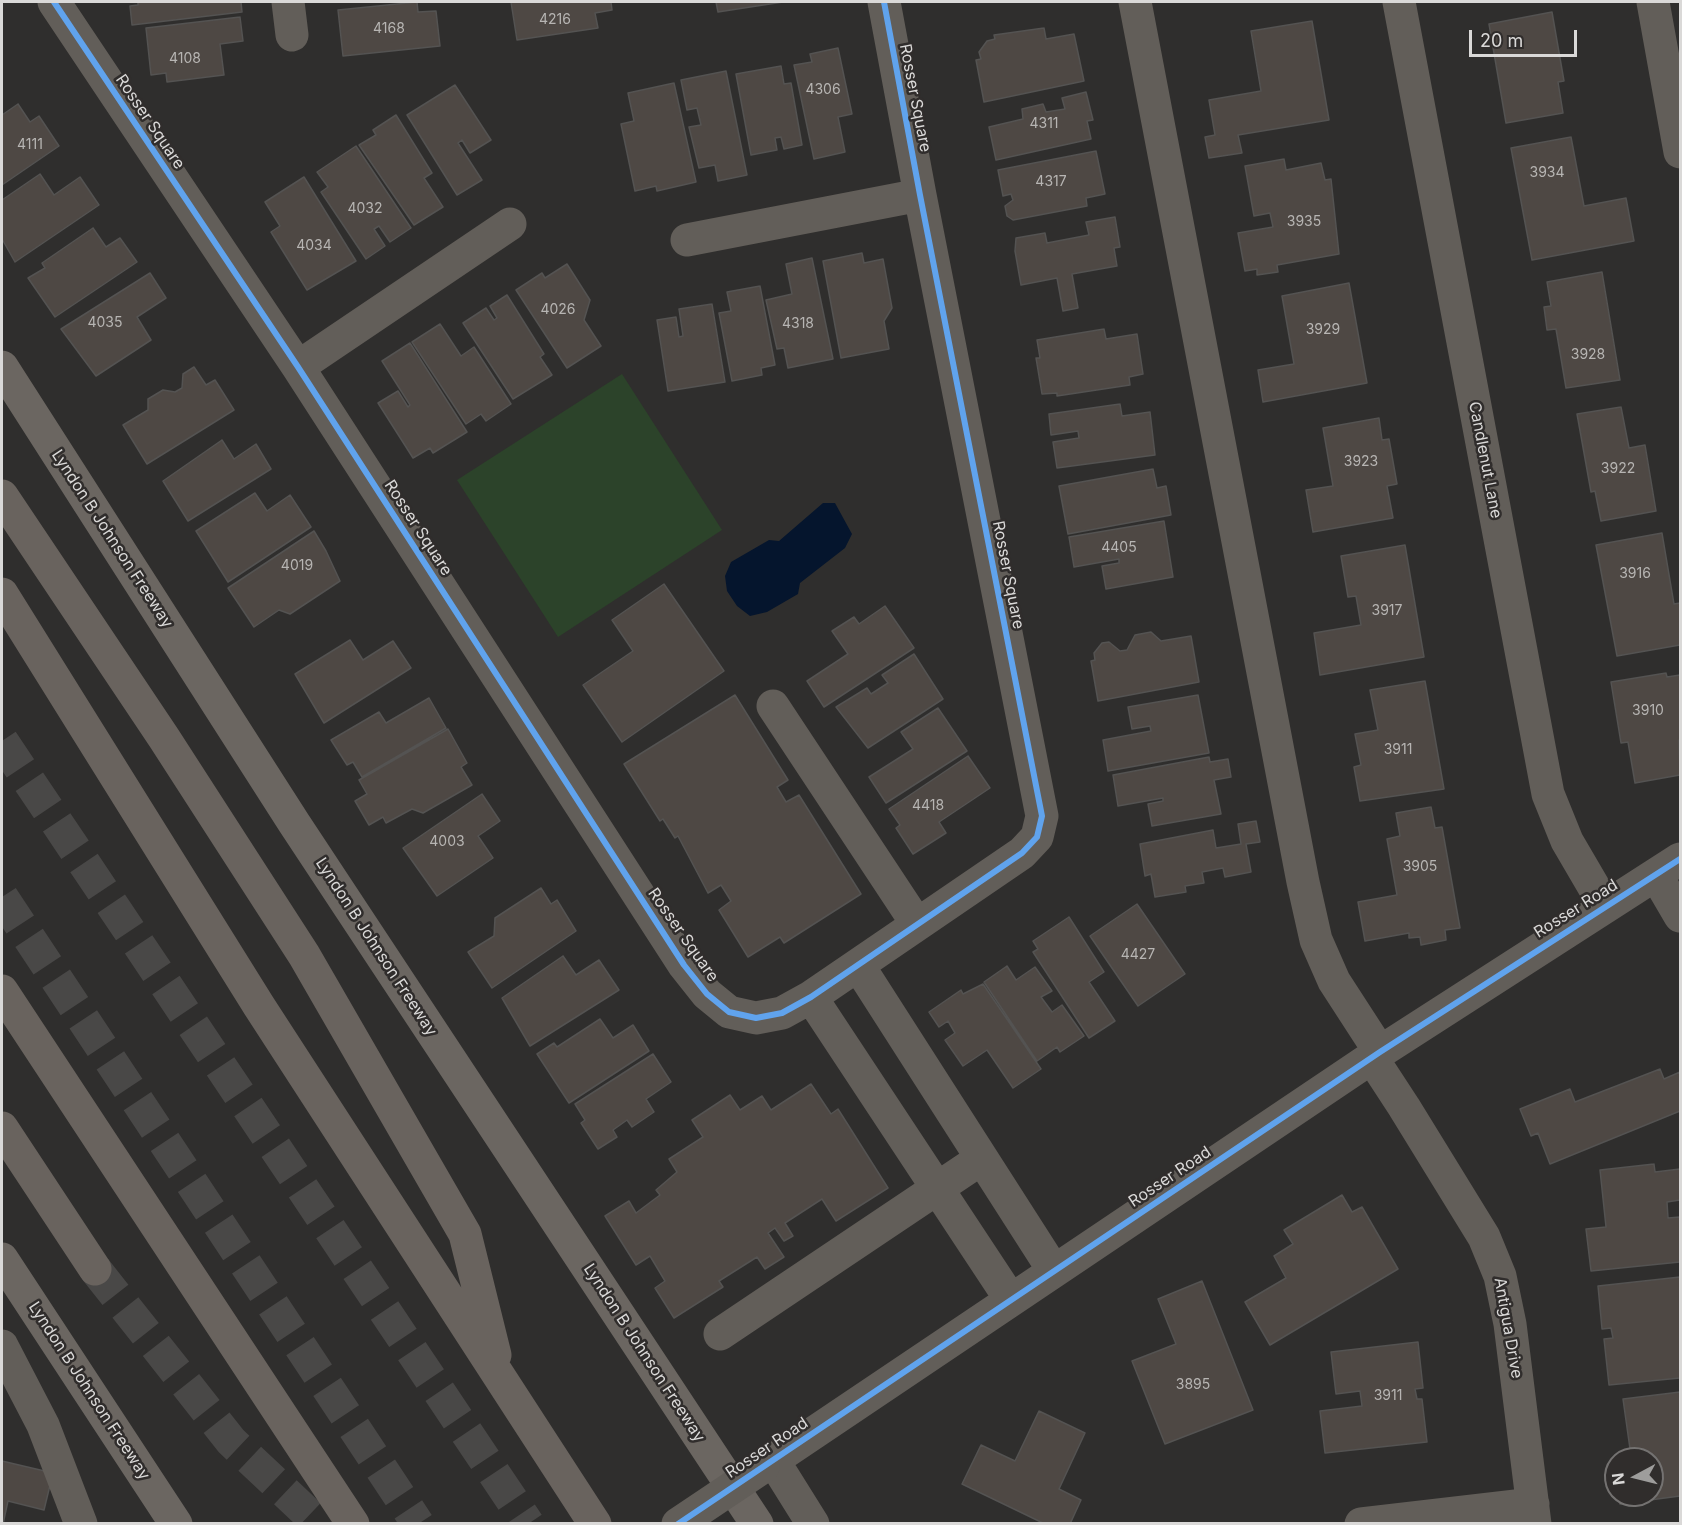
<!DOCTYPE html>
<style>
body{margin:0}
#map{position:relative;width:1682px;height:1525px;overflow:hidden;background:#2f2e2d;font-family:Inter,sans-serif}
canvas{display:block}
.frame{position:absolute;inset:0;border:3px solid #dad9d8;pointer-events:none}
.north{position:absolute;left:1604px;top:1447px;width:60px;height:60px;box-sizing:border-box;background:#302d2c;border:2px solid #747271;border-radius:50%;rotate:263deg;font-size:16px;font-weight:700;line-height:24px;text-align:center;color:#dad9d8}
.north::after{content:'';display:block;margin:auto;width:21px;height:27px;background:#9e9d9c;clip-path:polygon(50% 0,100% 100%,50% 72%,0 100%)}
.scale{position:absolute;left:1469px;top:30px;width:108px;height:27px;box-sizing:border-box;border:3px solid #dad9d8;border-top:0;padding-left:8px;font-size:18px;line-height:21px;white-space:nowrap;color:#dad9d8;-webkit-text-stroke:4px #302d2c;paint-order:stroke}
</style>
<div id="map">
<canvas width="1682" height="1525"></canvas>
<div class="frame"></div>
<div class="north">N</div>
<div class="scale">20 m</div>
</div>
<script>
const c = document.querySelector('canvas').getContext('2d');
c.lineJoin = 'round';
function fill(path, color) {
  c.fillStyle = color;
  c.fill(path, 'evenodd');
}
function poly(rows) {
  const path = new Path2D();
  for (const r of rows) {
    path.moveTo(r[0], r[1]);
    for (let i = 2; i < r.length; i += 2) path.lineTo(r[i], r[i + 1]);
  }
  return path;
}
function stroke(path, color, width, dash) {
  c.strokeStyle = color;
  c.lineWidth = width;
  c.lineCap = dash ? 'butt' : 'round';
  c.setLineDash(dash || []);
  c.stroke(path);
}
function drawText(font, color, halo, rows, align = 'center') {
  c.font = font + ' Inter,sans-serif';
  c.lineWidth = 5;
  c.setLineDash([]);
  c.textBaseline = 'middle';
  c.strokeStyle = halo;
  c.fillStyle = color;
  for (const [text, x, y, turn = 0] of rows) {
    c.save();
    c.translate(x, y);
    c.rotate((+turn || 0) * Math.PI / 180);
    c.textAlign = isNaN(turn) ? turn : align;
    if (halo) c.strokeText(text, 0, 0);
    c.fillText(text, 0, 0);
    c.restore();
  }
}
const green = poly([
 [622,374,722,530,558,637,457,480]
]);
const water = poly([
 [823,503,835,503,852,534,845,548,800,583,798,594,767,612,750,616,737,606,727,591,725,576,731,562,769,540,779,541]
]);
const building = poly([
 [138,2,241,2,242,12,132,25,130,6,138,5,138,2],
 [417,2,418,12,436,11,440,46,343,56,338,10,417,2],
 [511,2,611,2,612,10,595,13,598,28,517,40,511,2],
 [716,2,783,2,718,12,716,2],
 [1552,12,1564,81,1558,82,1563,113,1506,123,1489,24,1552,12],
 [240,17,243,41,220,44,224,75,167,82,166,73,151,75,146,28,240,17],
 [1312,21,1329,120,1238,135,1242,153,1209,158,1205,137,1215,135,1209,100,1261,91,1251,31,1312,21],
 [1044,28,1046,39,1074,34,1084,81,984,102,976,60,981,59,979,52,987,41,995,39,994,35,1044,28],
 [838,48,852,114,838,117,845,152,814,159,794,65,812,62,810,54,838,48],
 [781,66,784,84,791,83,802,145,784,149,781,137,775,138,777,150,751,155,736,74,781,66],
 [726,71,747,175,718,181,715,165,699,168,689,127,701,125,697,108,687,110,681,80,726,71],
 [674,83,696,182,657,191,656,186,635,191,621,124,634,121,628,93,674,83],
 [455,85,491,140,470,153,462,140,458,143,482,180,457,195,407,115,455,85],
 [1086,92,1093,120,1087,121,1091,139,996,160,989,127,1023,119,1022,109,1043,104,1046,112,1065,109,1062,98,1086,92],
 [18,104,30,122,39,116,59,146,2,185,2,115,18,104],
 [396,115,432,173,424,178,443,207,414,225,359,145,376,135,373,130,396,115],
 [1571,137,1584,206,1626,198,1634,241,1532,260,1511,148,1571,137],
 [356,146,411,228,390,242,379,226,374,229,385,246,366,259,321,192,328,187,317,172,356,146],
 [1096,151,1105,194,1086,198,1087,206,1013,220,1007,216,1005,206,1013,200,1011,194,1003,196,998,170,1096,151],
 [1284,159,1286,170,1321,163,1325,180,1331,179,1339,254,1277,265,1278,272,1257,275,1257,269,1245,271,1238,233,1273,227,1270,213,1254,216,1245,166,1284,159],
 [40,174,54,195,80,177,99,205,15,262,2,239,2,200,40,174],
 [304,177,356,261,307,290,271,232,280,226,265,202,304,177],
 [1115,217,1120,247,1114,248,1117,266,1072,274,1078,308,1063,311,1057,278,1021,285,1015,251,1016,238,1045,233,1047,243,1089,235,1086,222,1115,217],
 [93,228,106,247,120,238,137,262,55,317,28,278,45,268,42,263,93,228],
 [862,253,864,263,883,259,892,308,884,321,889,349,841,358,823,261,862,253],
 [812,258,833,359,788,368,784,348,777,349,766,300,792,294,786,264,812,258],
 [567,264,590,300,584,320,601,346,567,368,516,290,542,273,545,278,567,264],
 [1602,272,1620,380,1566,388,1556,329,1547,330,1544,307,1551,306,1547,282,1602,272],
 [150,273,166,298,137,317,151,340,96,376,61,329,150,273],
 [1349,283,1367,383,1263,402,1258,370,1294,364,1282,296,1349,283],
 [760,286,775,365,761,368,762,375,732,381,719,313,731,311,727,292,760,286],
 [507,295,544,354,540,357,552,375,513,399,463,323,486,308,494,320,497,318,490,306,507,295],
 [712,304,725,382,668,391,657,320,676,317,679,337,683,336,679,309,712,304],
 [440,324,461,356,474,347,511,404,486,421,481,414,466,424,412,342,440,324],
 [1104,329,1106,339,1137,334,1143,374,1129,377,1130,385,1057,396,1057,393,1042,394,1036,358,1040,358,1037,340,1104,329],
 [410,343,467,432,433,453,430,448,413,458,378,403,398,391,408,407,410,405,382,361,410,343],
 [194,367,206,385,215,380,234,410,147,464,123,425,148,410,148,399,163,390,175,392,182,388,183,374,194,367],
 [1120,404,1122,416,1150,412,1155,455,1057,468,1053,442,1079,438,1078,431,1051,435,1049,414,1120,404],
 [1621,407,1629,448,1645,445,1656,511,1601,521,1595,491,1591,492,1577,414,1621,407],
 [1379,418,1382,440,1389,439,1397,484,1387,486,1393,518,1313,532,1306,490,1333,486,1323,428,1379,418],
 [222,440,234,459,256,444,271,469,188,521,163,481,222,440],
 [1153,469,1157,488,1166,486,1171,515,1068,534,1059,486,1153,469],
 [255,493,267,511,290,495,311,527,228,582,196,531,255,493],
 [1164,521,1173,577,1106,589,1102,566,1119,563,1119,559,1074,567,1069,537,1164,521],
 [314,531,326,551,340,581,290,614,279,610,254,627,228,588,314,531],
 [1662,533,1674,604,1680,603,1680,645,1617,656,1596,545,1662,533],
 [1405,545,1424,657,1320,675,1314,633,1361,625,1356,596,1348,597,1341,556,1405,545],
 [664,584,724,671,622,742,583,685,633,651,612,620,664,584],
 [885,606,914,648,824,707,807,681,848,654,832,631,854,617,859,624,885,606],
 [1151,632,1161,641,1191,636,1199,682,1098,701,1091,661,1095,660,1094,653,1102,643,1109,642,1120,651,1127,650,1135,635,1151,632],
 [350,640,363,660,393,641,411,668,324,723,295,674,350,640],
 [914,654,943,699,868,748,836,707,867,688,871,694,888,683,882,675,914,654],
 [1666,673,1667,677,1680,675,1680,740,1679,740,1680,775,1635,783,1628,742,1621,743,1611,682,1666,673],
 [1425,681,1444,789,1360,801,1354,767,1361,765,1355,734,1378,730,1370,690,1425,681],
 [735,695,788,780,777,787,786,802,799,795,861,894,784,943,780,937,748,957,719,910,731,901,721,885,708,893,678,836,675,838,663,819,660,821,624,764,735,695],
 [1198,695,1209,753,1108,771,1103,740,1151,731,1150,726,1132,729,1128,707,1198,695],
 [429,698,446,728,362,777,353,762,347,765,331,740,379,712,386,723,429,698],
 [938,708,967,751,886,803,869,777,913,749,901,732,938,708],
 [448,729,467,763,461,767,472,785,423,813,412,809,386,823,383,817,369,825,355,801,367,794,359,780,448,729],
 [968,756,990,788,939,822,946,833,913,854,896,828,900,825,889,809,968,756],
 [1209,757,1210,762,1228,759,1231,777,1214,780,1221,814,1152,826,1148,804,1163,801,1163,798,1118,806,1113,775,1209,757],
 [482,794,500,821,478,836,493,858,437,896,403,848,482,794],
 [1431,807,1435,828,1442,827,1460,928,1445,930,1446,940,1421,945,1420,937,1409,938,1409,933,1365,941,1358,902,1397,895,1387,839,1400,836,1396,813,1431,807],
 [1256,821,1260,842,1246,844,1251,872,1225,877,1223,868,1202,872,1204,883,1185,886,1186,892,1155,897,1151,874,1145,876,1140,844,1213,830,1216,848,1241,844,1238,824,1256,821],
 [541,888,551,904,557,900,576,931,492,988,468,952,494,936,495,918,541,888],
 [1137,904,1185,974,1138,1006,1090,936,1137,904],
 [1069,917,1104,972,1089,982,1115,1021,1089,1038,1033,952,1038,949,1033,941,1069,917],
 [563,956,576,975,599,960,619,990,530,1046,502,998,563,956],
 [1007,966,1016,980,1035,967,1052,991,1041,997,1052,1012,1062,1005,1084,1036,1060,1052,1057,1047,1037,1061,984,982,1007,966],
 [983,984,1041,1069,1013,1088,987,1050,963,1066,945,1040,955,1033,948,1021,939,1027,929,1012,961,990,963,994,983,984],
 [600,1019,613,1038,633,1025,649,1051,569,1103,537,1054,554,1043,557,1047,600,1019],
 [653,1054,671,1082,646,1099,654,1112,632,1127,627,1120,613,1130,617,1137,598,1149,581,1123,585,1120,575,1104,653,1054],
 [1660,1069,1664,1079,1680,1072,1680,1111,1550,1164,1538,1133,1531,1136,1520,1109,1570,1089,1575,1102,1660,1069],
 [811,1084,831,1114,838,1109,888,1188,836,1221,822,1199,785,1223,793,1236,784,1241,775,1228,768,1233,784,1257,765,1269,757,1257,719,1281,723,1287,674,1318,655,1288,665,1281,650,1256,636,1265,605,1216,629,1201,636,1213,660,1195,656,1190,677,1172,669,1159,703,1137,692,1120,730,1095,740,1110,762,1096,771,1110,811,1084],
 [1654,1164,1655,1172,1680,1169,1680,1200,1667,1202,1668,1218,1680,1217,1680,1262,1591,1271,1586,1229,1606,1227,1600,1170,1654,1164],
 [1342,1195,1352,1212,1362,1207,1398,1269,1270,1345,1245,1302,1286,1278,1274,1256,1293,1244,1284,1230,1342,1195],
 [1680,1277,1680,1378,1609,1385,1604,1339,1613,1338,1611,1328,1602,1329,1598,1286,1680,1277],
 [1202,1281,1253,1410,1165,1444,1132,1361,1176,1344,1158,1299,1202,1281],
 [1418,1342,1423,1388,1415,1389,1417,1399,1422,1399,1427,1442,1325,1453,1320,1411,1362,1406,1360,1391,1336,1394,1331,1352,1418,1342],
 [1680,1392,1680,1496,1620,1504,1619,1495,1652,1495,1652,1459,1616,1459,1616,1470,1614,1458,1631,1456,1623,1399,1680,1392],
 [1039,1411,1085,1433,1059,1489,1081,1500,1070,1524,1045,1524,962,1484,981,1445,1015,1461,1039,1411],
 [2,1461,53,1473,44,1510,8,1501,3,1524,2,1524,2,1461]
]);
const highwayTunnel = poly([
 [2,741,528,1524],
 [2,897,418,1524],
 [95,1269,231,1441,319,1524]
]);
const minor = poly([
 [54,2,298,367,684,965,707,994,729,1012,756,1018,782,1013,811,997,1022,853,1037,837,1042,816,920,195,884,2],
 [288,2,292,35],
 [1135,2,1303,882,1316,940,1334,981,1380,1052],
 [1399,2,1548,794,1567,841,1605,906],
 [1653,2,1680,152],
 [687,240,920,195],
 [298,367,510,224],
 [773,706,917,924],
 [1656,875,1680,916],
 [858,965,1054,1271],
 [811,997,1011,1300],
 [1372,1058,1404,1107,1484,1237,1500,1276,1510,1324,1535,1524],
 [720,1334,981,1159],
 [2,1346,43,1425,81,1524],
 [773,1460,813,1524],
 [763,1467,1380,1052,1680,859],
 [1361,1524,1533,1504]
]);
const major = poly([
 [2,367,294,823,757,1524],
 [2,1259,176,1524]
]);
const highway = poly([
 [2,496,164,738,304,955,465,1234,495,1355],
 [2,594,259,1006,595,1524],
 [2,991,353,1524],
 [2,1128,95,1269]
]);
const minorBridge = poly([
 [678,1524,763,1467]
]);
const cycleway = poly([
 [54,2,298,367,684,965,707,994,729,1012,756,1018,782,1013,811,997,1022,853,1037,837,1042,816,920,195,884,2],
 [678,1524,1380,1052,1680,859]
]);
const numberNames = [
 ["4216",555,20],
 ["4168",389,29],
 ["4108",185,59],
 ["4306",823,90],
 ["4311",1044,124],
 ["4111",30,145],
 ["3934",1547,173],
 ["4317",1051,182],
 ["4032",365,209],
 ["3935",1304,222],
 ["4034",314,246],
 ["4026",558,310],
 ["4035",105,323],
 ["4318",798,324],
 ["3929",1323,330],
 ["3928",1588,355],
 ["3923",1361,462],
 ["3922",1618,469],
 ["4405",1119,548],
 ["4019",297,566],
 ["3916",1635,574],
 ["3917",1387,611],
 ["3910",1648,711],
 ["3911",1398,750],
 ["4418",928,806],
 ["4003",447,842],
 ["3905",1420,867],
 ["4427",1138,955],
 ["3895",1193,1385],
 ["3911",1388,1396]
];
const streetNames = [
 ["Rosser Square",915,98,79],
 ["Rosser Square",150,122,56],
 ["Candlenut Lane",1485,460,79],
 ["Rosser Square",418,528,57],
 ["Lyndon B Johnson Freeway",112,539,57],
 ["Rosser Square",1008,575,79],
 ["Rosser Road",1576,909,-32],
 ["Rosser Square",683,935,55],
 ["Lyndon B Johnson Freeway",376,947,57],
 ["Rosser Road",1170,1177,-34],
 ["Antigua Drive",1508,1328,80],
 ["Lyndon B Johnson Freeway",644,1353,57],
 ["Lyndon B Johnson Freeway",89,1391,57],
 ["Rosser Road",767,1448,-34]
];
fill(green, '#2c432a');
fill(water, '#05152d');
fill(building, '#4e4844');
stroke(building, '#545352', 1.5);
stroke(highwayTunnel, '#494847', 33, [33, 16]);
stroke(minor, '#625e59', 33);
stroke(major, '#6b6661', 33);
stroke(highway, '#69635e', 33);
stroke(minorBridge, '#625e59', 33);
stroke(cycleway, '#60a3ed', 6);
drawText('14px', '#b7b5b3', null, numberNames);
drawText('16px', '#dad9d8', '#302d2c', streetNames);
</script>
